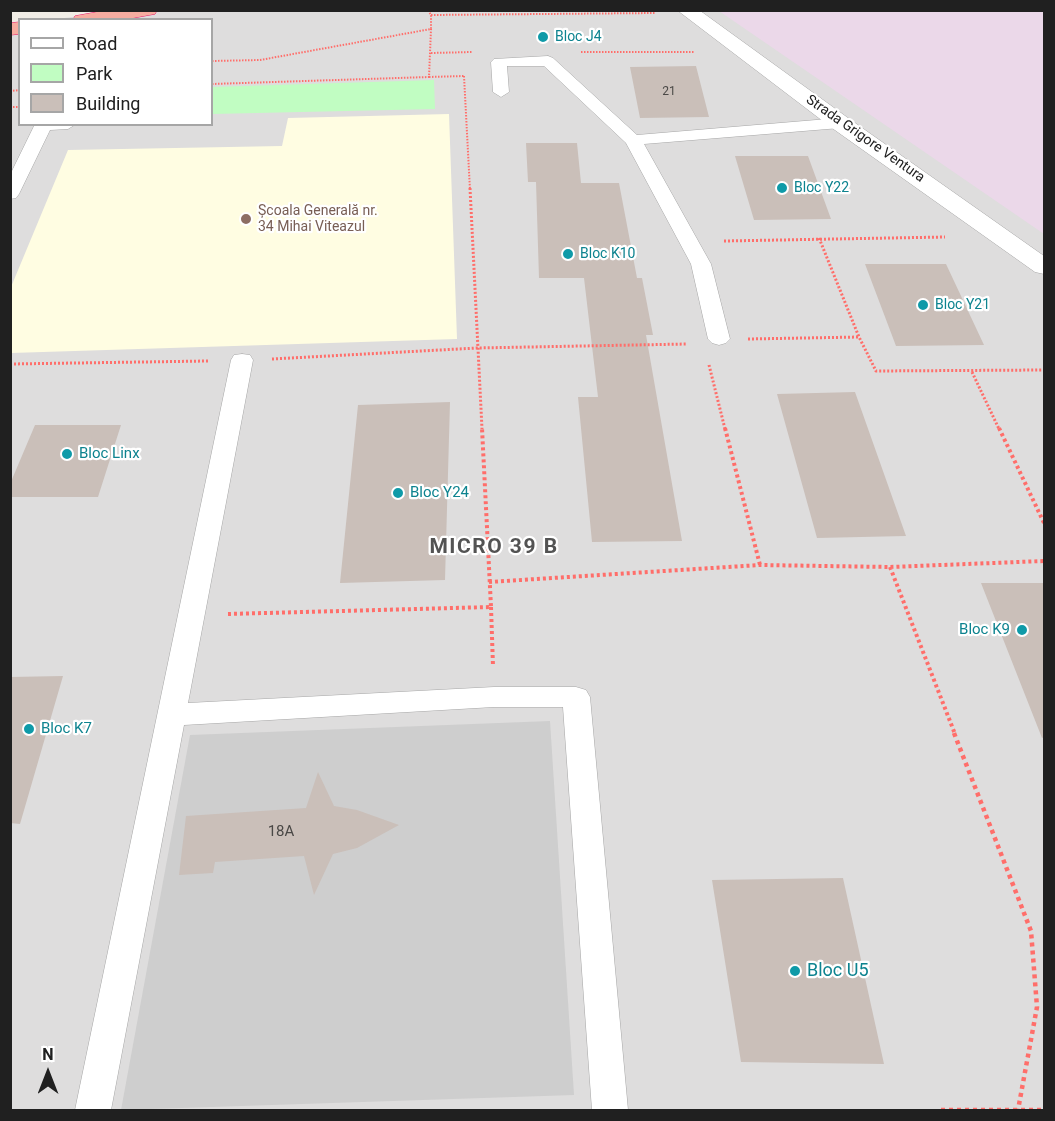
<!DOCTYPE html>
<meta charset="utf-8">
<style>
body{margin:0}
#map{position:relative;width:1055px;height:1121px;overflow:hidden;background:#f1ede6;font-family:Roboto,sans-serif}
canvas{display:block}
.frame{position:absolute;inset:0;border:12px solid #202020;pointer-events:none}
.legend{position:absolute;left:18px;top:18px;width:195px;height:108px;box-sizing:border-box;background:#fff;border:2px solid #a6a6a6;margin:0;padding:8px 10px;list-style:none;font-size:18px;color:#202020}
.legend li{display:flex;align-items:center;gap:12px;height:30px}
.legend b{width:30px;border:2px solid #a6a6a6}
.north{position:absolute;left:18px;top:1043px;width:60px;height:60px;-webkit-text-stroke:4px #fff;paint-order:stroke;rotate:0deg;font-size:16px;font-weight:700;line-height:24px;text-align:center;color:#202020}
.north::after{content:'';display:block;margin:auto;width:21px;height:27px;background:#202020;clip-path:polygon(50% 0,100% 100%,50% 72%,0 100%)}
</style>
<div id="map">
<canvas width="1055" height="1121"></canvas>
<div class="frame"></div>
<ul class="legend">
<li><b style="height:8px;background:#fff"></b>Road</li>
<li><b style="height:16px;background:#c1fdc2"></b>Park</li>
<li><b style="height:16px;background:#cabfb9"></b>Building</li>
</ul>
<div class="north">N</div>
</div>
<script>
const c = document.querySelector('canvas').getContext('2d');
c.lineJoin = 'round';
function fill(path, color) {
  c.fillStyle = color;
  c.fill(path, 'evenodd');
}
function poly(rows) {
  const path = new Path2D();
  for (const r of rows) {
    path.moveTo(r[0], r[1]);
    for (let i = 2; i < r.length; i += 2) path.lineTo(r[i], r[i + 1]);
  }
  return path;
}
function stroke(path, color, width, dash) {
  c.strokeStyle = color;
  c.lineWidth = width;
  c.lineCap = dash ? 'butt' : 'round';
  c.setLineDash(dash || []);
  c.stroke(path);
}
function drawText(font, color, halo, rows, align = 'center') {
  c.font = font + ' Roboto,sans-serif';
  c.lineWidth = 4.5;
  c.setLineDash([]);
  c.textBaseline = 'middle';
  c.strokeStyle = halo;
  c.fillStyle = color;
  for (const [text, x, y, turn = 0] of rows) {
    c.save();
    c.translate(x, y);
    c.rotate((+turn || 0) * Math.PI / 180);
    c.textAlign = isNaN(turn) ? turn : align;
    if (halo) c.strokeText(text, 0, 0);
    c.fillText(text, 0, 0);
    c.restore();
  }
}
const residential = poly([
 [123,10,887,11,1044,150,1044,1110,11,1110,10,26,19,25,20,124,212,124,212,20,57,19]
]);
const industrial = poly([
 [719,11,1044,11,1044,234]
]);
const education = poly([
 [449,114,457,339,11,353,11,287,68,150,282,146,288,118]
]);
const religious = poly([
 [550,721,574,1095,121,1110,190,735]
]);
const park = poly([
 [434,80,435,109,212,114,212,87]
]);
const building = poly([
 [696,66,709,117,640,118,630,67],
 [526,143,577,143,581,183,619,183,637,278,642,278,653,335,646,335,682,541,592,542,578,397,598,397,584,278,539,278,536,182,528,182],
 [735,156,808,156,831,219,754,220],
 [865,264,946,264,984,345,896,346],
 [855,392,906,536,817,538,777,394],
 [450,402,445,580,340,583,358,405],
 [35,425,121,425,98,497,10,497,10,484],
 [981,583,1044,583,1044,737,1042,738],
 [63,676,20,824,10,823,10,677],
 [318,772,334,806,357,810,399,825,357,848,333,854,314,895,304,856,215,862,213,873,179,875,186,816,306,808],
 [843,878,884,1064,741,1062,712,880]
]);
const pathFar3 = poly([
 [431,15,655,13],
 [581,52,694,52],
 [431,53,472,52],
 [212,61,260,60,431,29,431,15,428,10],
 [464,76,470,190],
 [429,77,464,76],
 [212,84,429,77,431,29],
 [10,91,20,90],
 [10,107,20,107]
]);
const pathFar2 = poly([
 [470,188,482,429],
 [819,238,859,337,876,371,1044,370],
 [724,241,945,237],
 [748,339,859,337],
 [272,359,477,348,687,344],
 [10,364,208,361],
 [709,365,725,429],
 [972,372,999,429]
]);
const pathFar1 = poly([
 [725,428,760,565],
 [999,428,1044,523],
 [890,567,955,734],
 [489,582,760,565,890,567,1044,561],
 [491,607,493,666],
 [228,614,491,607,482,428]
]);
const path = poly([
 [954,733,1031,931,1037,1007,1018,1110],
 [941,1110,1044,1110]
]);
const service = poly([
 [548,56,553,58,637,135,840,118,848,123,840,128,644,144,711,264,730,339,726,343,719,345,712,343,708,339,691,264,626,143,544,66,507,66,509,92,501,97,493,92,491,62,494,59,548,56],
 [35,124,76,124,68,129,50,130,19,194,16,198,10,199,10,175,35,124],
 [242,354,250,355,253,360,188,703,494,687,576,687,586,690,590,697,628,1110,592,1110,563,707,494,707,184,725,111,1110,75,1110,231,360,234,355,242,354]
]);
const tertiary = poly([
 [677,10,699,10,848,118,1044,256,1044,274,1035,272,832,128,677,10]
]);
const trunk = poly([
 [108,10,157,10,155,14,122,20,73,20,75,16,108,10],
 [20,22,20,34,10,35,10,23,20,22]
]);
const markers = [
 [543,37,6,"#0f9aa8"],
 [782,188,6,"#0f9aa8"],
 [246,219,6,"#8d6e63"],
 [568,254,6,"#0f9aa8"],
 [923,305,6,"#0f9aa8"],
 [67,454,6,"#0f9aa8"],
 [398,493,6,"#0f9aa8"],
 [1022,630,6,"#0f9aa8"],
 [29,729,6,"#0f9aa8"],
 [795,971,6,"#0f9aa8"]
];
const numberNames = [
 ["21",669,92]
];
const farCulturenames = [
 ["Bloc J4",555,37],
 ["Bloc Y22",794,188],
 ["Bloc K10",580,254],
 ["Bloc Y21",935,305]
];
const farStreetnames = [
 ["Strada Grigore Ventura",865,139,35]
];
const farEducationnames = [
 ["Școala Generală nr.",258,211],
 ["34 Mihai Viteazul",258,227]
];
const cultureNames = [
 ["Bloc Linx",79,454],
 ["Bloc Y24",410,493],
 ["Bloc K9",1010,630,"right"],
 ["Bloc K7",41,729]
];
const nearNumbernames = [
 ["18A",281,832]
];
const nearCulturenames = [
 ["Bloc U5",807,971]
];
const districtNames = [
 ["MICRO 39 B",494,548]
];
fill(residential, '#dedddd');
fill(industrial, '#ebd8e9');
fill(education, '#fffde2');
fill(religious, '#cecece');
fill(park, '#c1fdc2');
fill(building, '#cabfb9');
stroke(service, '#a7a7a7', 1);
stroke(tertiary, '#a7a7a7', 1);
stroke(trunk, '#e71b70', 1);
stroke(pathFar3, '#ff6e6a', 2, [1.5, 1.5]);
stroke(pathFar2, '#ff6e6a', 3, [2, 2]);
stroke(pathFar1, '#ff6e6a', 4, [3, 3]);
stroke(path, '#ff6e6a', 4.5, [4, 4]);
fill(service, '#fff');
fill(tertiary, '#fff');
fill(trunk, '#f6aca0');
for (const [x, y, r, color] of markers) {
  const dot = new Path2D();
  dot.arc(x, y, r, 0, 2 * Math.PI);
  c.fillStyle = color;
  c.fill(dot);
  stroke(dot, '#fff', 2);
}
drawText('12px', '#4a4846', null, numberNames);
drawText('14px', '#0d838f', '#fff', farCulturenames, 'left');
drawText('14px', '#202020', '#fff', farStreetnames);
drawText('14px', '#785e54', '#fff', farEducationnames, 'left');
drawText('15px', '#0d838f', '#fff', cultureNames, 'left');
drawText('15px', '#4a4846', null, nearNumbernames);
drawText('18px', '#0d838f', '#fff', nearCulturenames, 'left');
c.letterSpacing = '1.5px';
drawText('bold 21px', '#535353', '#fff', districtNames);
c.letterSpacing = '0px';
</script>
